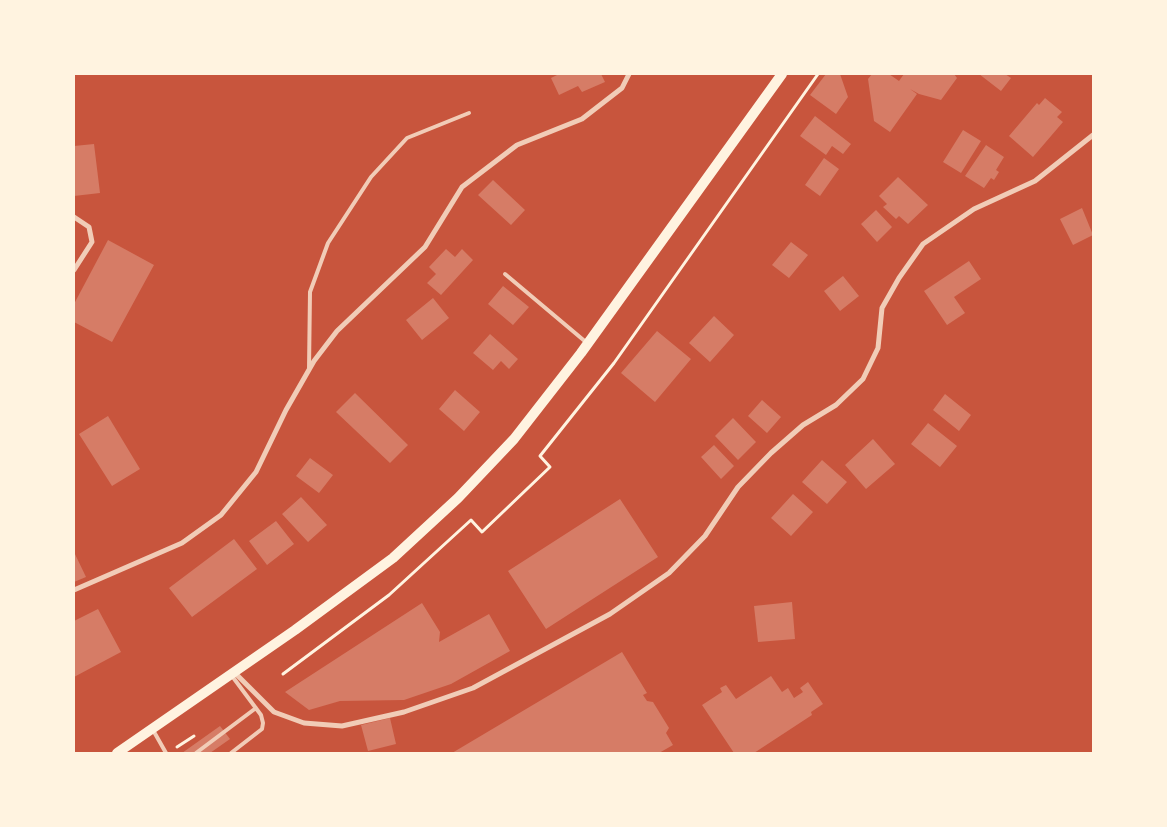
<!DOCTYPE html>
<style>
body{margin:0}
#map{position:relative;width:1167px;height:827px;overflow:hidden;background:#c8553d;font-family:Commissioner,sans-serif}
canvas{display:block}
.frame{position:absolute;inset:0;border:75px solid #fff3e0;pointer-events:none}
</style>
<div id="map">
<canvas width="1167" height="827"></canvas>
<div class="frame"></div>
</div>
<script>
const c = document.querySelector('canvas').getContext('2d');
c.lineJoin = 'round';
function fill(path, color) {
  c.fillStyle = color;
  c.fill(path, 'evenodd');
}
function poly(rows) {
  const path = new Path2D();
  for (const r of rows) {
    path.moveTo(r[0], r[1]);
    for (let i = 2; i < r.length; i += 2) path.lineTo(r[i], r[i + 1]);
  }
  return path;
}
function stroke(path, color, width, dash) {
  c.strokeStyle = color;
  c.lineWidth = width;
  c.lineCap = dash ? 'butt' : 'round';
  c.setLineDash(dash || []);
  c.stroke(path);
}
const building = poly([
 [559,74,601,74,605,82,582,92,578,86,559,95,551,78],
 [826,74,840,74,848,97,836,114,810,95],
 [872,74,889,74,899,81,904,74,954,74,957,78,941,100,919,94,910,89,917,94,890,132,874,121,868,79],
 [979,74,1005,74,1011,78,1001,91],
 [1045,98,1062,112,1057,117,1063,122,1033,157,1009,136,1037,103,1039,105],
 [815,116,851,144,843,154,832,146,826,155,800,136],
 [963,130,981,141,961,173,943,162],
 [94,144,100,193,74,196,74,146],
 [986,145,1004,157,996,170,999,172,994,180,991,178,984,188,965,176],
 [824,158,839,169,820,196,805,185],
 [898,177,928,205,908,224,899,216,896,219,883,207,887,204,879,196],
 [493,180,525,210,511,225,478,195],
 [1082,208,1093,235,1073,245,1060,219],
 [876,210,892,227,877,242,861,224],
 [108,240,154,265,112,342,74,322,74,304],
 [791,242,808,255,789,278,772,265],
 [446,249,455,257,462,249,473,260,441,295,427,283,436,274,429,267],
 [969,261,981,279,954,297,965,313,947,325,924,291],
 [843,276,859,296,840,311,824,291],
 [503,286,529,307,513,325,488,304],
 [433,298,449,318,422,340,406,320],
 [714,316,734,335,710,362,689,343],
 [657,331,691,359,655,402,621,373],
 [490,334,518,359,509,369,501,361,493,370,473,353],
 [455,390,480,412,464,431,439,409],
 [355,393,408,445,390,463,336,412],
 [945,394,971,415,959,431,933,410],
 [762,400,781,417,767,433,748,416],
 [108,416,140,469,112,486,79,434],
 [733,418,756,442,738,460,715,436],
 [928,423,957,446,940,467,911,444],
 [873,439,895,464,866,489,845,465],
 [714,445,734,466,721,479,701,457],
 [310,458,333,475,319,493,296,476],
 [822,460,847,482,827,504,802,482],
 [793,494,813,512,791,536,771,518],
 [301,497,327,525,308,542,282,514],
 [620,499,658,557,546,629,508,571],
 [276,521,294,544,267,565,249,541],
 [234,539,257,569,192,617,169,588],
 [74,552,86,577,74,582],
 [792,602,795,639,758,642,754,606],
 [422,603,440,632,439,642,489,614,510,651,451,684,404,700,340,701,309,710,285,692],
 [98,609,121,652,74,677,74,621],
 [622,652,647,693,643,695,647,701,653,702,669,728,666,733,673,745,659,753,452,753],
 [771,676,782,692,788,688,794,698,803,692,800,688,808,682,823,704,811,712,812,715,754,753,734,753,702,705,722,692,720,688,726,685,736,699],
 [390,718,396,744,368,751,361,725],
 [220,726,230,739,210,753,182,753]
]);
const path = poly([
 [283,674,389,595,471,520,482,532,550,467,540,456,614,363,818,74],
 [177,747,194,736]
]);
const service = poly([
 [505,274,587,343],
 [309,369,310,292,328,243,371,177,407,138,469,113],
 [153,730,166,753],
 [196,753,256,708],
 [231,753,262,729,263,723,261,715,232,676]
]);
const minor = poly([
 [74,217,89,227,92,242,74,270],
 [74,590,182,543,221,515,256,472,286,410,314,361,337,331,425,247,462,187,517,145,582,119,622,88,629,74],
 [235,673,274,712,304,723,342,726,404,712,473,688,610,614,669,573,705,536,738,487,771,453,803,425,836,405,863,379,878,348,882,308,899,278,923,244,974,209,1035,181,1093,135]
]);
const secondary = poly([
 [117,753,295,630,393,558,458,498,514,439,581,353,782,74]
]);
fill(building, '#d67c66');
stroke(path, '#fff3e0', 3);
stroke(service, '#f1ccb7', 4);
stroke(minor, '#f1ccb7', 5);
stroke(secondary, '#fff3e0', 10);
</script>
